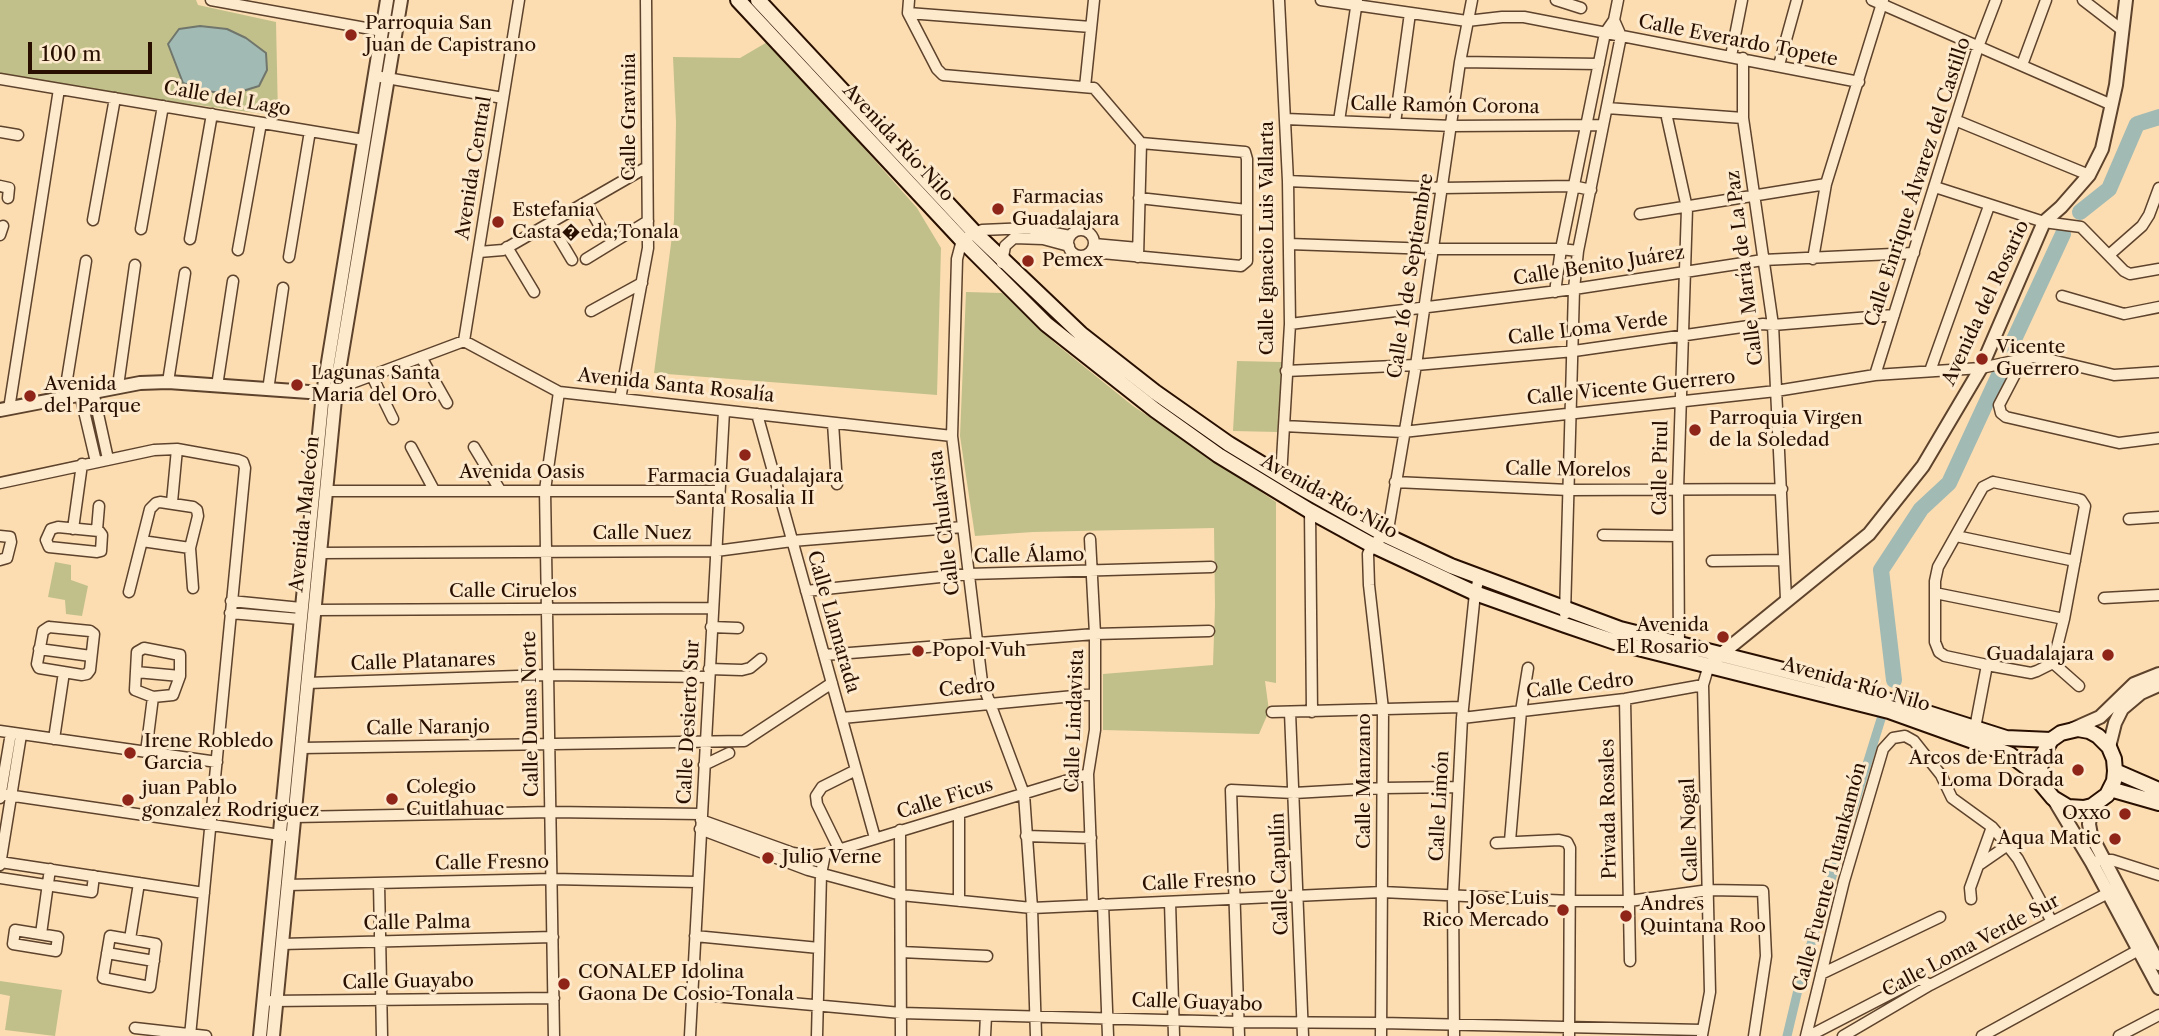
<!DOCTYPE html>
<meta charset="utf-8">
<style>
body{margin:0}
#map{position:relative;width:2159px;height:1036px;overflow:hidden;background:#fcddb1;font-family:"Libre Caslon Text",serif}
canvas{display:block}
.scale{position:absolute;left:28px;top:42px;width:124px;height:32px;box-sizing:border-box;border:4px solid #280f00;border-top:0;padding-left:9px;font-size:21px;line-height:24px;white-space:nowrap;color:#280f00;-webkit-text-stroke:5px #fde9cc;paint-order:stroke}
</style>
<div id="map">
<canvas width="2159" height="1036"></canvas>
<div class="scale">100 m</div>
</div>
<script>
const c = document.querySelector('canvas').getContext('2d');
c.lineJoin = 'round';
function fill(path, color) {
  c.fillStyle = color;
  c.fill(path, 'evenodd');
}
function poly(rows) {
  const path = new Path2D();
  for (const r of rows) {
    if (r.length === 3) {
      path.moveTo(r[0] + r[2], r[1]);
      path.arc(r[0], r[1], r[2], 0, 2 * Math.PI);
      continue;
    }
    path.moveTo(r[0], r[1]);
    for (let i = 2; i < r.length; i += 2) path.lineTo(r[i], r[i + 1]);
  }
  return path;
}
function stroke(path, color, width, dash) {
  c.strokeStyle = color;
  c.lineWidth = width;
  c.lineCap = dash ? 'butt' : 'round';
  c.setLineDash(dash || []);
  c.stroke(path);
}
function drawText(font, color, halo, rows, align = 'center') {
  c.font = font + ' "Libre Caslon Text",serif';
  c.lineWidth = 6;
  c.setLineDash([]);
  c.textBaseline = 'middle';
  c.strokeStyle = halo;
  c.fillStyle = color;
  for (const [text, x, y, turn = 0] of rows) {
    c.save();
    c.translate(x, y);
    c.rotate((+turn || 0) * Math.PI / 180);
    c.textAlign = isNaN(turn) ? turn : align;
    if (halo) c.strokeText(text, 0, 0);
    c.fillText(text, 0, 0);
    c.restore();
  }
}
const green = poly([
 [0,0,196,0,198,5,276,22,278,116,0,78],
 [769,41,917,208,941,248,937,395,654,373,674,221,676,122,673,57,740,58],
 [966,292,1002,293,1056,344,1133,406,1276,502,1276,683,1265,681,1269,711,1259,734,1103,730,1103,674,1213,665,1215,605,1214,528,1033,532,975,536,960,436],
 [1237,361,1282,362,1278,432,1233,431],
 [55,562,71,565,71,580,88,586,82,616,66,614,65,600,48,597],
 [0,981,62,990,55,1036,5,1030,10,996,0,994]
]);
const water = poly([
 [200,26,227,29,246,38,266,53,267,70,259,86,233,94,205,91,183,83,168,44,179,29,200,26]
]);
const canal = poly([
 [1787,1036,1802,973,1881,719]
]);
const river = poly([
 [2080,212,2109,189,2137,124,2159,117],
 [2011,346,2063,234],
 [1894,680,1881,570,1921,509,1949,483,2000,373]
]);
const minor = poly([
 [211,0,382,31],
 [909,0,908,13,937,69,943,75,1094,88,1141,143,1138,257],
 [1279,0,1288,181,1290,324,1281,477],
 [1321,0,1467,21,1502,17,1524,17,1859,82],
 [1556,0,1581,8],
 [1872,0,2112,105],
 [2083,0,2122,30],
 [908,13,1091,27],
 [1731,56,1742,0],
 [1743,58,1743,118,1773,325,1786,599],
 [1460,62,1599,64],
 [1779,65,1797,0],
 [2022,65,2046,0],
 [375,76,503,98],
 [0,79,364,140],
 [1085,87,1094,0],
 [1607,108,1743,118],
 [1666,113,1687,208,1678,489,1679,649],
 [1286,119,1452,126,1603,125],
 [1955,120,2089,175],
 [1339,121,1357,1],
 [1395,123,1410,13],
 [0,132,18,135],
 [1288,181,1442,188,1573,186,1591,190],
 [0,186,9,188,8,198],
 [1935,187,2044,222,2081,227,2124,271,2130,274,2159,269],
 [1139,198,1247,210],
 [586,202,602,230],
 [1640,214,1826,184],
 [93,220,115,98],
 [550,223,572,260],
 [141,229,163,106],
 [1081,243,13],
 [0,235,3,226],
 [190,239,212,114],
 [1094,244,1138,248],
 [1289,244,1433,249,1561,249,1578,251],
 [507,247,534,292],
 [238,250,261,123],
 [479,252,503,250,647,167],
 [1091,252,1241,266,1247,261,1247,159,1245,152,1141,143],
 [2109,255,2142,226,2149,215,2159,188],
 [289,257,310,131],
 [586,259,648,221],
 [1813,259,1826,184,1883,0],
 [1002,263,1005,246,1014,238,1043,239,1069,246],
 [1555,292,1561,249,1605,33,1614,20,1618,0],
 [2062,296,2124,314,2159,307],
 [591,311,642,283],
 [1290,324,1574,289,1763,260,1914,253],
 [464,341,519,0],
 [421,357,447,403],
 [2023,359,1999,405,2001,413,2006,417,2119,443,2159,438],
 [1286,371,1416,365,1574,351,1763,324,1773,325,1894,315],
 [1930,371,1989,206],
 [1875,375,1978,47,1996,0],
 [372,376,393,419],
 [168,382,185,273],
 [118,386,135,265],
 [217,386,233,281],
 [336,389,464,341,559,392,952,436],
 [268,390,283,288],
 [93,391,108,459],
 [80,394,96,462],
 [64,398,86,261],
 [620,399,648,248,646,0],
 [9,409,59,89],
 [757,414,875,838],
 [833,423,837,484],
 [1284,426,1403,432,1776,391,1875,375,1981,368,2033,357,2043,358,2114,375,2159,372],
 [411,447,434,490],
 [474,447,500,490],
 [1395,482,1569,490,1782,489],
 [1993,482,2078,499,2081,500,2085,506,2064,619,2053,663,2037,671,2031,673,1987,665,1945,656,1939,652,1935,642,1935,581,1938,567,1979,494,1983,487,1993,482],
 [0,483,154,450,177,449,238,460,243,462,245,468,190,1036],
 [326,491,718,491],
 [172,502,177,449],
 [1310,511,1312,712],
 [2129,519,2159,517],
 [58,527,99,531,102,535,101,551,97,552,49,547,46,540,51,529,58,527],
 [73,529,82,464],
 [97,530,99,506],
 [1603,535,1678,536],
 [0,536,10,537,11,542,7,558,0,560],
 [1956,536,2075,561],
 [1090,539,1095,634,1095,730,1088,774,1093,904],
 [142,541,190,548],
 [320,553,716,551,792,541,963,527],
 [1712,561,1784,560],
 [806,591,969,574,1211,567],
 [129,592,150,509,156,503,160,502,193,507,197,510,198,516,190,548,193,588],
 [1935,593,2064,619],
 [2104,598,2159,595],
 [231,601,301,608],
 [315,610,712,608],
 [230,613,300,619],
 [1565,614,1574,289,1578,251,1621,36,1614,20],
 [49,627,90,631,94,634,90,670,87,674,82,675,39,668,37,664,43,631,49,627],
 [711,627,738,628],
 [144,648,180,655,180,676,173,695,153,697,135,690,137,652,144,648],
 [39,649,91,656],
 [824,655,1095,634,1209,631],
 [2053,663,2079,686],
 [709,669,742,670,750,668,761,659],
 [136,672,180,676],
 [307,683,548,675,708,677],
 [1625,699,1630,961],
 [1272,712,1462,707],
 [1290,712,1303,1036],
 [842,718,1095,694],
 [1462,718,1625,699,1703,685],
 [1975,728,1987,665],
 [0,731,217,762],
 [54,739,64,672],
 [301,748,744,741,832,683],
 [146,752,153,697],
 [704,765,729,753],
 [0,794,287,836],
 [0,798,11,733],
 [959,813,959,901],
 [294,817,551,812,701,814],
 [701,820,793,853,811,856,825,854,1088,774],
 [700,829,808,870,901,895,1032,908,1382,892,1570,901,1629,901,1709,890,1763,891,1766,956,1754,1036],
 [900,830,901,1036],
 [1026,836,1091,838],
 [1510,841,1521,711,1528,668],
 [1496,843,1559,840,1567,842,1570,848,1569,1036],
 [839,849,817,804,816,796,822,787,856,770],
 [2099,860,2112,860,2159,875],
 [0,862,204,893],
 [0,865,21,735],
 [1979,865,2008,845],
 [0,878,92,892,94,876],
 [379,883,382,1036],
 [287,885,552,879,697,882],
 [1971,899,1970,888,1992,827],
 [1170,902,1174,1036],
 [1103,904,1108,1036],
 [15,930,58,937,56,951,13,944,15,930],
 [41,934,50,869],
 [110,936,156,944,150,987,103,978,110,936],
 [695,936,819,948],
 [130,939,139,883],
 [282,944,553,937],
 [901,952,987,956],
 [107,953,154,961],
 [1821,974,1940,917],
 [692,994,901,1013,1239,1022,1381,1023,1702,1030],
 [271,1001,554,998],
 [135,1028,206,1036],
 [1702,1035,1710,992,1703,685,1709,665],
 [554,1036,545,490,559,392],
 [690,1036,724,411],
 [817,1036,821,874,825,854],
 [985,1036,986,1016],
 [1036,1036,1032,908,1024,794,982,682,952,436,957,259,962,240,982,230,1029,228,1070,236],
 [1239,1036,1231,790,1294,793,1383,788,1458,787],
 [1381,1036,1383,709,1369,585,1368,554,1372,545,1385,535,1389,524,1416,365,1460,62,1472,0],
 [1454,1036,1453,894,1462,718,1475,593,1479,578],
 [1806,1036,1844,881,1883,749,1893,738,1905,736,1914,741,1941,775,1952,798,1992,827,2004,841,2018,859,2052,922],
 [1809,1036,1919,979,1930,985],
 [1843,1036,1930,985,2114,890],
 [1982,1036,2144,947],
 [2119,1036,2159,1015]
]);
const tertiary = poly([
 [0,410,140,383,168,382,323,393,329,391],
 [1714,660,1869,534,1923,466,1981,368,2044,222,2061,207,2089,175,2102,149,2116,85,2126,0],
 [2073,729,2100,717,2134,684,2159,674],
 [2109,747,2115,723,2122,709,2141,693,2159,685],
 [2053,798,2092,863,2159,988],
 [2092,806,2089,824,2091,835,2159,964],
 [260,1036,323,393,387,0],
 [273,1036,336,389,401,0]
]);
const secondary = poly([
 [738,0,962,240,1046,324,1155,410,1218,455,1310,511,1372,545,1475,593,1565,625,1618,643,1889,711,2009,754,2028,768,2053,798,2068,807,2084,808,2092,806,2107,795,2114,781,2115,771,2114,759,2109,747,2098,736,2089,731,2078,729,2061,733,2051,740,2043,754,2040,770,2044,786],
 [758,0,975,233,1081,334,1155,392,1229,444,1298,486,1385,535,1451,566,1620,629,1827,681,2006,738,2051,740],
 [2115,771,2159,790],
 [2110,789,2159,803]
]);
const markers = [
 [351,35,7,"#8f2418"],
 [998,209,7,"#8f2418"],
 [498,222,7,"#8f2418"],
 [1028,261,7,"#8f2418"],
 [1982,359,7,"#8f2418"],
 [297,385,7,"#8f2418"],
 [30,396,7,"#8f2418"],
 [1695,430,7,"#8f2418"],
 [745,455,7,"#8f2418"],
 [1723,637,7,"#8f2418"],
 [918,651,7,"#8f2418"],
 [2108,655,7,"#8f2418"],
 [130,753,7,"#8f2418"],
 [2078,770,7,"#8f2418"],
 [392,799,7,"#8f2418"],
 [128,800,7,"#8f2418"],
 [2125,814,7,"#8f2418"],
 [2115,839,7,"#8f2418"],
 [768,858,7,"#8f2418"],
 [1563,910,7,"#8f2418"],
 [1626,916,7,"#8f2418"],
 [564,984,7,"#8f2418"]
];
const poiNames = [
 ["Parroquia San",365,24],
 ["Juan de Capistrano",365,46],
 ["Farmacias",1012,198],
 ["Guadalajara",1012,220],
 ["Estefania",512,211],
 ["Casta�eda;Tonala",512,233],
 ["Pemex",1042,261],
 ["Vicente",1996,348],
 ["Guerrero",1996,370],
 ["Lagunas Santa",311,374],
 ["Maria del Oro",311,396],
 ["Avenida",44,385],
 ["del Parque",44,407],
 ["Parroquia Virgen",1709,419],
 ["de la Soledad",1709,441],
 ["Farmacia Guadalajara",745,477,"center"],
 ["Santa Rosalia II",745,499,"center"],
 ["Avenida",1709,626,"right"],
 ["El Rosario",1709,648,"right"],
 ["Popol Vuh",932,651],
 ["Guadalajara",2094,655,"right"],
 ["Irene Robledo",144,742],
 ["Garcia",144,764],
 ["Arcos de Entrada",2064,759,"right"],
 ["Loma Dorada",2064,781,"right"],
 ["Colegio",406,788],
 ["Cuitlahuac",406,810],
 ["juan Pablo",142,789],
 ["gonzalez Rodriguez",142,811],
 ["Oxxo",2111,814,"right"],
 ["Aqua Matic",2101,839,"right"],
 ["Julio Verne",782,858],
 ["Jose Luis",1549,899,"right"],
 ["Rico Mercado",1549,921,"right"],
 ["Andres",1640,905],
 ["Quintana Roo",1640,927],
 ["CONALEP Idolina",578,973],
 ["Gaona De Cosio-Tonala",578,995]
];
const streetNames = [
 ["Calle Everardo Topete",1738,41,11],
 ["Calle del Lago",227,99,10],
 ["Calle Ramón Corona",1445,106,1],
 ["Calle Gravinia",630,117,-90],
 ["Avenida Río Nilo",898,143,47],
 ["Avenida Central",474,168,-81],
 ["Calle Enrique Álvarez del Castillo",1918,182,-72],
 ["Calle Ignacio Luis Vallarta",1268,238,-90],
 ["Calle Benito Juárez",1599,266,-9],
 ["Calle María de La Paz",1745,268,-97],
 ["Calle 16 de Septiembre",1411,276,-81],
 ["Avenida del Rosario",1986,303,-65],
 ["Calle Loma Verde",1588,329,-7],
 ["Avenida Santa Rosalía",676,386,6],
 ["Calle Vicente Guerrero",1631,388,-6],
 ["Calle Pirul",1661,468,-89],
 ["Calle Morelos",1568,470,1],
 ["Avenida Oasis",522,473],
 ["Avenida Río Nilo",1329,497,29],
 ["Avenida Malecón",305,514,-84],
 ["Calle Chulavista",945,523,-97],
 ["Calle Nuez",642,534],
 ["Calle Álamo",1029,556,-1],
 ["Calle Ciruelos",513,592],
 ["Calle Llamarada",833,622,74],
 ["Calle Platanares",423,662,-2],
 ["Avenida Río Nilo",1856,685,16],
 ["Calle Cedro",1580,686,-7],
 ["Cedro",967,688,-6],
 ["Calle Dunas Norte",531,714,-91],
 ["Calle Lindavista",1075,721,-88],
 ["Calle Desierto Sur",689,722,-87],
 ["Calle Naranjo",428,728,-1],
 ["Calle Manzano",1365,781,-90],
 ["Calle Ficus",945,799,-17],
 ["Calle Limón",1440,806,-87],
 ["Privada Rosales",1609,809,-91],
 ["Calle Nogal",1690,830,-92],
 ["Calle Fresno",492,863,-1],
 ["Calle Capulín",1280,874,-92],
 ["Calle Fuente Tutankamón",1830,877,-75],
 ["Calle Fresno",1199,882,-3],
 ["Calle Palma",417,923,-1],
 ["Calle Loma Verde Sur",1971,946,-28],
 ["Calle Guayabo",408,982,-1],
 ["Calle Guayabo",1197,1003,2]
];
fill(green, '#c1c08a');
fill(water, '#a1bab4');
stroke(water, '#71766c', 2);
stroke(canal, '#a1bab4', 9);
stroke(river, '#a1bab4', 16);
stroke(minor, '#5d422c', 13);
stroke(tertiary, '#5d422c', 16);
stroke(secondary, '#280f00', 18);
stroke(minor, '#fde9cc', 10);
stroke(tertiary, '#fde9cc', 12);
stroke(secondary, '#fde9cc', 14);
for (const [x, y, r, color] of markers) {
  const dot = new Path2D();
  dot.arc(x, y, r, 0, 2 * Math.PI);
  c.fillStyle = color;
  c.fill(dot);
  stroke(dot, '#fde9cc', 2.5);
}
drawText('19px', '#280f00', '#fde9cc', poiNames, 'left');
drawText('19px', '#280f00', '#fde9cc', streetNames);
</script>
